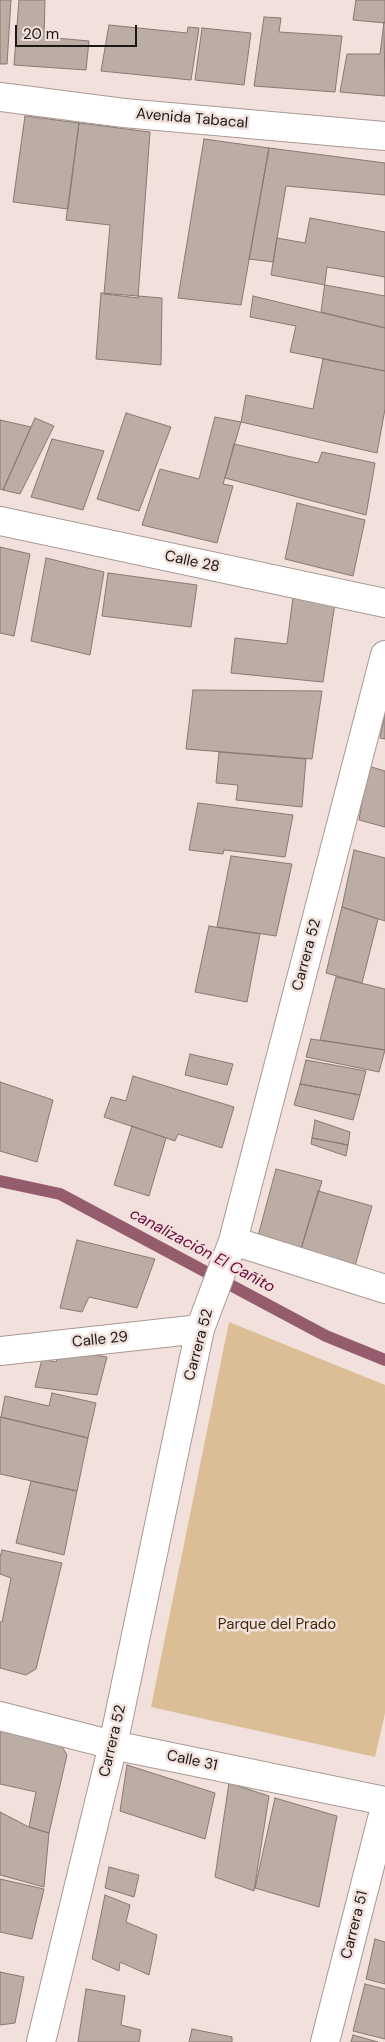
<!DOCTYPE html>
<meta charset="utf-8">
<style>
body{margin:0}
#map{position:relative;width:385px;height:2042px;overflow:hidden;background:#f1e0db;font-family:"DM Sans",sans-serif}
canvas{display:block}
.scale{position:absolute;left:15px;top:25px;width:122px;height:22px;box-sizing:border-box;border:2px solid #1d1716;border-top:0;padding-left:6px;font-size:15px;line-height:18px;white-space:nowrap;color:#1d1716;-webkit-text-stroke:4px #f1e0db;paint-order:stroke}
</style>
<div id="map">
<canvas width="385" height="2042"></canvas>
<div class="scale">20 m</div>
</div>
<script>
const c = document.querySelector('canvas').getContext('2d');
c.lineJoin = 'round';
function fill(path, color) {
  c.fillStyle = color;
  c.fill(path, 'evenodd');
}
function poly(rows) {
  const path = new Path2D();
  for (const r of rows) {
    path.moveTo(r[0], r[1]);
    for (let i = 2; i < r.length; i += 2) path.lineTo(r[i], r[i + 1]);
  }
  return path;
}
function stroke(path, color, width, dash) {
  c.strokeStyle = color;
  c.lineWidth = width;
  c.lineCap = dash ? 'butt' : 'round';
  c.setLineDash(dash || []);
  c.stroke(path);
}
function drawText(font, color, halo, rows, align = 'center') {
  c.font = font + ' "DM Sans",sans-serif';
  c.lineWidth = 5;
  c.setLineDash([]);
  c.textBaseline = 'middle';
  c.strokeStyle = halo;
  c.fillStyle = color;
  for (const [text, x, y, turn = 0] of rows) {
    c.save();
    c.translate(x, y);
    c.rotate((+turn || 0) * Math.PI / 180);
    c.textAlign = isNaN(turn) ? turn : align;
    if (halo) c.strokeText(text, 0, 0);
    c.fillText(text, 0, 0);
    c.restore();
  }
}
const green = poly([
 [229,1322,385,1385,385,1713,375,1757,151,1707]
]);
const stream = poly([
 [0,1181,60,1194,326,1336,385,1360]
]);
const building = poly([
 [0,0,11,0,7,64,0,64,0,0],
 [19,0,45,0,44,37,89,41,86,70,14,65,19,0],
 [356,0,385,0,385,23,353,20,356,0],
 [264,17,281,18,279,32,342,36,335,92,254,86,264,17],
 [384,22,385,96,340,92,347,54,380,54,384,22],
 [109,25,187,33,188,27,199,28,191,80,101,71,109,25],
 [202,28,251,33,244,85,195,80,202,28],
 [25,116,79,123,68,209,13,202,25,116],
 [79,123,150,132,138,298,104,294,110,225,66,220,79,123],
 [204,139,269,148,241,305,178,298,204,139],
 [269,148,385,163,385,195,286,186,273,262,249,259,269,148],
 [310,218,385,232,385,296,271,275,277,238,305,243,310,218],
 [327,267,385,277,385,328,321,312,327,267],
 [101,293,162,298,161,365,96,359,101,293],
 [253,296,385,328,385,371,290,352,296,326,250,317,253,296],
 [323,359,385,371,385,409,377,453,241,422,246,395,313,409,323,359],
 [126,413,171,427,139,511,97,499,126,413],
 [215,417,241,422,223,484,233,486,217,543,142,525,160,469,199,479,215,417],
 [35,418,54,426,20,494,3,490,35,418],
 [0,420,31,427,3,490,0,489,0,420],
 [52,439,104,451,83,510,31,497,52,439],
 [234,444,318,463,322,452,375,463,366,515,225,478,234,444],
 [297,503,365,520,353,576,285,559,297,503],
 [0,547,30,554,14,636,0,633,0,547],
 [46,558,104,572,90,655,31,641,46,558],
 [108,573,197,585,191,627,102,616,108,573],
 [293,597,335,603,323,682,231,673,235,638,287,644,293,597],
 [193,690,322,691,312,759,186,749,193,690],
 [385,713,385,739,380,738,385,713],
 [219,752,306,759,302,807,236,800,238,785,216,783,219,752],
 [368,766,385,771,385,827,359,820,368,766],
 [198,803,293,815,285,857,224,850,223,854,189,850,198,803],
 [354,850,385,858,385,921,342,907,354,850],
 [231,856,292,864,276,936,217,927,231,856],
 [342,907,378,919,362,983,326,973,342,907],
 [209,926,260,934,247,1002,195,992,209,926],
 [336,977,385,989,385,1050,320,1040,336,977],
 [311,1039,385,1050,379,1072,306,1057,311,1039],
 [190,1054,233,1064,227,1085,185,1075,190,1054],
 [306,1060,366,1071,360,1095,300,1084,306,1060],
 [133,1076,234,1107,222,1148,178,1134,175,1141,104,1117,111,1097,126,1101,133,1076],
 [0,1082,53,1100,37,1162,0,1151,0,1082],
 [300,1084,360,1095,353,1120,294,1105,300,1084],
 [315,1120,350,1132,348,1145,312,1138,315,1120],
 [132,1126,166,1138,149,1196,114,1185,132,1126],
 [312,1138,348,1145,346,1156,311,1144,312,1138],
 [276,1169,322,1181,301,1249,257,1240,276,1169],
 [318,1191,372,1206,355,1266,301,1249,318,1191],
 [77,1240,155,1259,137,1308,89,1297,82,1312,60,1308,77,1240],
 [60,1349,107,1357,97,1395,35,1387,42,1359,56,1362,60,1349],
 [52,1393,96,1403,88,1438,1,1417,5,1396,49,1406,52,1393],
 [0,1417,88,1438,77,1491,0,1474,0,1417],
 [31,1481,77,1491,64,1555,16,1543,31,1481],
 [2,1550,62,1563,36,1669,26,1675,0,1668,0,1622,2,1622,11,1578,0,1574,0,1557,2,1550],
 [0,1728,59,1742,67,1755,49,1833,29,1827,36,1792,0,1784,0,1728],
 [127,1765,215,1793,205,1839,120,1811,127,1765],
 [229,1783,269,1796,254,1891,215,1877,229,1783],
 [275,1798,337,1816,319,1907,255,1888,275,1798],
 [0,1812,29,1827,49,1833,44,1887,0,1875,0,1812],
 [109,1867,139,1875,134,1897,105,1888,109,1867],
 [0,1879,44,1889,32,1939,0,1932,0,1879],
 [105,1895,130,1905,126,1922,157,1935,149,1975,120,1962,119,1971,92,1959,105,1895],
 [375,1939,385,1942,385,1984,366,1979,375,1939],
 [0,1972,24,1977,15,2023,0,2025,0,1972],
 [365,1984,385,1989,385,2039,353,2031,365,1984],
 [86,1989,125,1996,121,2025,141,2030,139,2042,78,2042,86,1989],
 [192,2029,232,2037,232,2042,189,2042,192,2029],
 [353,2035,378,2042,351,2042,353,2035]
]);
const minor = poly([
 [0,97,124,113,385,136],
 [0,521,385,603],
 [233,1241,385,1289],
 [0,1351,200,1329],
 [0,1716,113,1745,385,1801],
 [41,2042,113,1745,200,1329,233,1241,385,655],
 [325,2042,385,1807]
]);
const streetNames = [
 ["Avenida Tabacal",192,119,5],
 ["Calle 28",192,562,12],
 ["Carrera 52",307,955,-75],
 ["Calle 29",100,1340,-6],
 ["Carrera 52",199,1345,-75],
 ["Carrera 52",113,1741,-77],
 ["Calle 31",192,1761,12],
 ["Carrera 51",355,1925,-76]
];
const parkNames = [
 ["Parque del Prado",277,1625]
];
const waterNames = [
 ["canalización El Cañito",202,1251,28]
];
fill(green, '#dbbe95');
stroke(stream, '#955c6e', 12);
fill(building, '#bbada4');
stroke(building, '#867971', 1);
stroke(minor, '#a99995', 30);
stroke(minor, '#fff', 28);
drawText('15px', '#1d1716', '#f1e0db', streetNames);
drawText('15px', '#3f2b0c', '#f1e0db', parkNames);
drawText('italic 16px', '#6b0839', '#f1e0db', waterNames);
</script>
